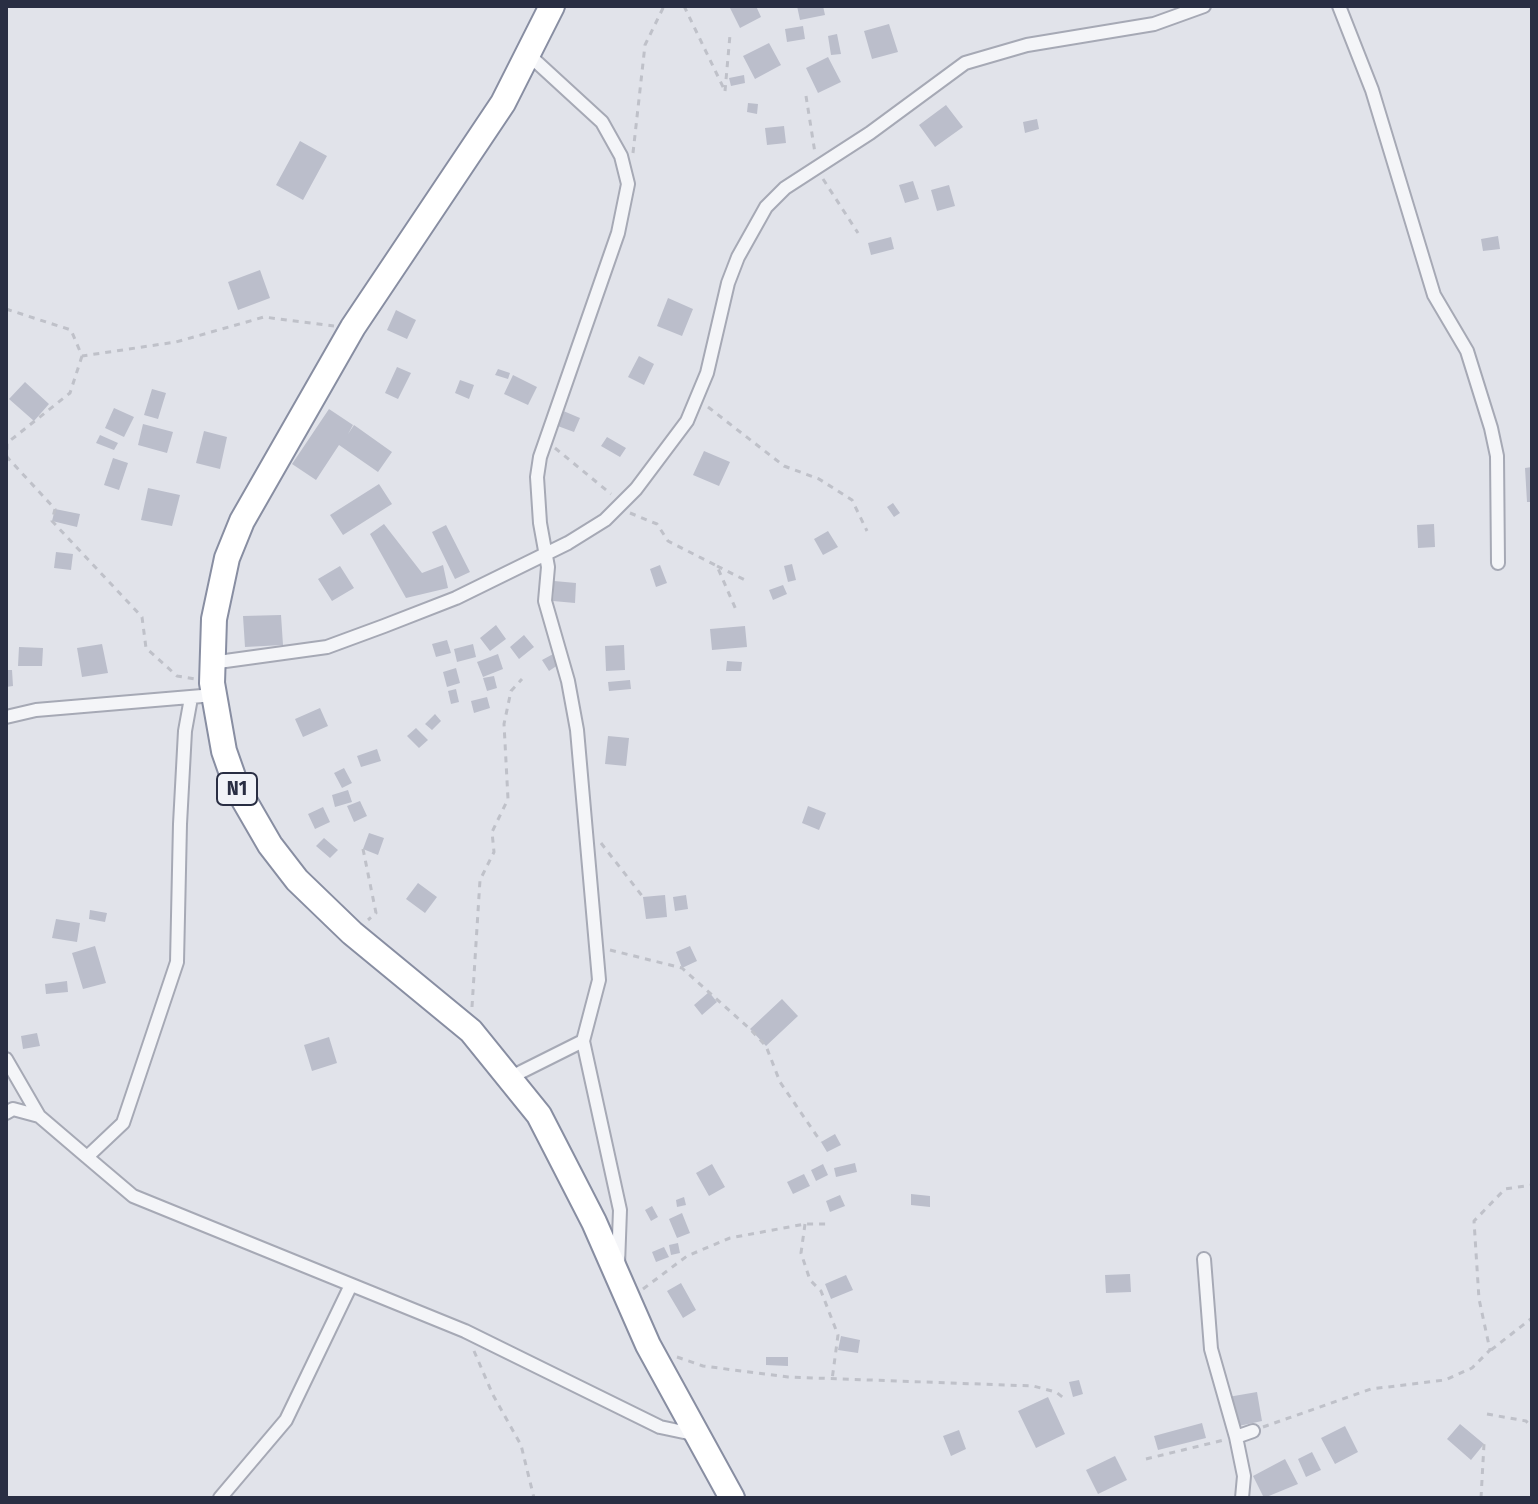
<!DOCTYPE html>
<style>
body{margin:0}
#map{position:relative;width:1538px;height:1504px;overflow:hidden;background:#e1e3ea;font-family:"Fira Sans Condensed",sans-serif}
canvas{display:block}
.frame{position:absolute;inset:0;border:8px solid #292e43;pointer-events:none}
</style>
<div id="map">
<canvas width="1538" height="1504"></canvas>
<div class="frame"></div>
</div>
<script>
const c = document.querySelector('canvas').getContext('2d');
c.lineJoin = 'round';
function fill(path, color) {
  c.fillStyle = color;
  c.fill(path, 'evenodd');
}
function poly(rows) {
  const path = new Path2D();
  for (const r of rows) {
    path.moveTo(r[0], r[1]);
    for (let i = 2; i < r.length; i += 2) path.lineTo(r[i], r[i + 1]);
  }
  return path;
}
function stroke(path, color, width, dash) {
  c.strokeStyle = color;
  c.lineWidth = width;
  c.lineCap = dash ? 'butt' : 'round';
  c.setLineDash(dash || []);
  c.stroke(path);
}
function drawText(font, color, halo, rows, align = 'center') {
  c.font = font + ' "Fira Sans Condensed",sans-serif';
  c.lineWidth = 8;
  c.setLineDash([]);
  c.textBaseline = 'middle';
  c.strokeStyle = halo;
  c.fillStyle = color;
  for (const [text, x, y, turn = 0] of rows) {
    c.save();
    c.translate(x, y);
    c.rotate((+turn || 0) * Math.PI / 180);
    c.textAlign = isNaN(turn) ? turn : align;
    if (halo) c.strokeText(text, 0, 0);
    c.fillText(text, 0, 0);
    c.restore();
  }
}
const building = poly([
 [735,6,756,6,761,17,740,28,730,8],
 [797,6,823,6,825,15,800,20],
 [889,24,898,52,872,59,864,31],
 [803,26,805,39,787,42,785,29],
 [837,34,841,54,831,55,828,36],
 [769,43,781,65,755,79,743,56],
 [828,57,841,82,818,93,806,68],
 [744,75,745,83,731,86,729,78],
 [748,103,758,104,757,114,747,112],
 [946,105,963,127,935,147,919,125],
 [1037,119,1039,129,1025,133,1023,122],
 [784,126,786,143,767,145,765,128],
 [300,141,327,156,303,200,276,185],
 [913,181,919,199,905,203,899,185],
 [949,185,955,206,937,211,931,190],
 [1498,236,1500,249,1483,251,1481,239],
 [891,237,894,249,871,255,868,243],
 [260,270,270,298,238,310,228,282],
 [668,298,693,309,682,336,657,326],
 [396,310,416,320,407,339,387,330],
 [639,356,654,364,644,385,628,377],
 [397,367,411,373,398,399,385,393],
 [498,369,510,373,508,379,495,375],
 [513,375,537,387,528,405,504,394],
 [460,380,474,385,469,399,455,393],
 [25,382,49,404,34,421,9,399],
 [152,389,166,393,158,419,144,415],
 [114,408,134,417,124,437,105,428],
 [329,409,353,425,348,434,354,425,392,452,378,472,339,445,316,480,292,464],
 [561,410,580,418,574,432,555,425],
 [143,424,173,432,167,453,138,445],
 [204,431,227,437,220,469,196,463],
 [100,435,118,443,114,450,96,443],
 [607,437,626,448,620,457,601,446],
 [704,451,730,462,719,486,693,475],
 [113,458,128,463,119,490,104,485],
 [1532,467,1532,502,1527,502,1525,468],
 [379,484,392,504,343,535,330,515],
 [148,488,180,495,172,526,141,520],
 [893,503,900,513,894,517,887,507],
 [55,509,80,514,77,527,52,521],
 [384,524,422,573,443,565,448,588,406,598,370,534],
 [1434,524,1435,547,1418,548,1417,525],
 [446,525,470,572,455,579,432,532],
 [828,531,838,547,823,555,814,539],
 [56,552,73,554,71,570,54,568],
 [792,564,796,580,788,582,784,566],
 [660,565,667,583,656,587,650,569],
 [340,566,354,588,332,601,318,579],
 [554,581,576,583,575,603,553,601],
 [783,585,787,594,773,600,769,590],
 [281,615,283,645,245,647,243,616],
 [496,625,506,639,490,651,480,638],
 [745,626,747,647,712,650,710,629],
 [524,635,534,647,519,659,510,647],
 [447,640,451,653,436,657,432,644],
 [102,644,108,673,82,677,77,648],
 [473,644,476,657,457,662,454,649],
 [624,645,625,670,606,671,605,646],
 [19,647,43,648,42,666,18,666],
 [555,653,561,663,549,671,542,660],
 [498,654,503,669,483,677,477,662],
 [727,661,742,662,741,671,726,671],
 [456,668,460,683,447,687,443,672],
 [6,670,12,670,13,686,6,687],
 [494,676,497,688,487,691,483,678],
 [630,680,631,689,609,691,608,682],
 [456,689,459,702,451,704,448,691],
 [487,697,490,708,474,713,471,701],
 [320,708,328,726,303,737,295,719],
 [435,714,441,721,432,730,425,724],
 [416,728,428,740,419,748,407,736],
 [608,736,629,738,626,766,605,764],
 [377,749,381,761,361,767,357,756],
 [344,768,352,783,342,788,334,773],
 [348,790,352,802,335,807,332,795],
 [360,801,367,816,354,822,347,806],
 [808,806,826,813,819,830,802,823],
 [323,807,330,822,315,829,308,814],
 [369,833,384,838,378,855,363,849],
 [324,838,338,850,330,858,316,846],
 [418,883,437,897,425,913,406,899],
 [665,895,667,917,646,919,643,897],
 [686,895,688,909,675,911,673,897],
 [90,910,107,913,105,922,89,919],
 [56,919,80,923,77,942,52,938],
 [95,946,106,983,83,989,72,953],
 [690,946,697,961,682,968,676,952],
 [67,981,68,992,46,994,45,984],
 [709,992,717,1002,702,1015,694,1005],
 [782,999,798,1016,766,1046,750,1029],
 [37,1033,40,1046,23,1049,21,1036],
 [329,1037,337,1063,312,1071,304,1045],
 [835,1134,841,1145,827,1152,821,1142],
 [855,1163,857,1172,836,1177,834,1168],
 [712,1164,725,1187,709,1196,696,1173],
 [823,1164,828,1175,816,1181,811,1170],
 [804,1174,810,1186,793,1194,787,1182],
 [911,1194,930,1196,930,1207,911,1205],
 [840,1195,845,1206,830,1212,826,1201],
 [684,1197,686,1205,677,1207,676,1200],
 [652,1206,658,1217,651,1221,645,1210],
 [682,1213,690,1233,677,1238,669,1219],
 [678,1243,680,1253,671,1255,669,1245],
 [664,1247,669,1257,656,1262,652,1252],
 [1130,1274,1131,1292,1106,1293,1105,1275],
 [846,1275,853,1290,831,1299,825,1284],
 [681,1283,696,1310,683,1318,667,1291],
 [841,1336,860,1340,858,1353,838,1350],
 [766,1357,788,1357,788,1366,766,1365],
 [1079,1380,1083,1394,1073,1397,1069,1382],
 [1257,1392,1262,1421,1234,1427,1228,1397],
 [1048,1397,1065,1434,1036,1448,1018,1411],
 [1202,1423,1206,1438,1158,1450,1154,1436],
 [1460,1424,1484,1444,1471,1460,1447,1439],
 [1345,1426,1358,1452,1335,1464,1321,1438],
 [959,1430,966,1449,951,1456,943,1436],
 [1312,1452,1321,1470,1306,1477,1298,1459],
 [1115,1456,1127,1480,1098,1494,1086,1470],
 [1285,1459,1298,1484,1264,1498,1253,1476]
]);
const path = poly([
 [684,6,725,91],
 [725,91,730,35],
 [806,96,815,153],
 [633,153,645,45,664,6],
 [823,179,858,233],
 [6,309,71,330,82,356,176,342,264,317,334,326],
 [82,356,70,393,7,443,7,457,55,509,52,521,142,617,146,648,177,676,195,679],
 [708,407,784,466,819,479,852,500,867,531],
 [555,448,611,494],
 [630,513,657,524,668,541,717,566,737,612],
 [717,566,747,581],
 [601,843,643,897],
 [363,849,376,913,368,920],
 [610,950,682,968,750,1029,766,1046,780,1082,821,1142],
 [472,1007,480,880,494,852,492,832,508,799,504,724,511,691,522,679],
 [805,1224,801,1253,810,1280,821,1291,838,1335,832,1380],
 [643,1289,687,1256,730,1238,805,1224,830,1224],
 [1491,1350,1532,1318],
 [474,1351,493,1395,521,1445,534,1498],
 [677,1357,703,1366,788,1377,1033,1386,1056,1392,1065,1399],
 [1487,1414,1526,1421,1532,1428],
 [1263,1427,1371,1389,1445,1380,1472,1368,1490,1350,1479,1299,1474,1221,1505,1189,1532,1185],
 [1146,1459,1224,1440],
 [1481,1498,1484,1444]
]);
const street = poly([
 [1339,6,1372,90,1434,295,1467,351,1491,428,1497,456,1498,563],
 [211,663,327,647,384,626,456,598,568,543,605,520,636,489,687,421,707,373,728,283,738,257,766,207,785,188,870,133,965,63,1027,45,1154,24,1204,6],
 [191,698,185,731,180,824,177,962,123,1123,87,1157,133,1196,465,1331,660,1427,693,1434],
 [6,717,36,710,214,695],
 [583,1041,620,1210,618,1265],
 [6,1059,39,1116],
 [511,1077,583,1041,599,980,577,730,568,681,545,601,548,567,540,523,537,477,540,457,618,233,628,184,621,156,602,122,529,55],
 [6,1113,13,1109,39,1116,87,1157],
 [1204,1259,1211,1349,1236,1437,1244,1476,1242,1498],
 [1236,1437,1253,1431],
 [220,1498,286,1420,351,1285]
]);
const highway = poly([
 [552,6,503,103,353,327,242,521,227,558,214,619,212,683,224,751,237,788,270,845,297,880,352,933,471,1031,539,1115,594,1222,648,1345,732,1498]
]);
const shields = [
 [237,789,40]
];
const shieldNames = [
 ["N1",237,789]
];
fill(building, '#bbbecb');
stroke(street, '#a6a9b5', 16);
stroke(highway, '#888ea2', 28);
stroke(path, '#bfc1c9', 3, [6, 6]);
stroke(street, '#f4f5f8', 12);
stroke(highway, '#fff', 24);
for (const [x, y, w] of shields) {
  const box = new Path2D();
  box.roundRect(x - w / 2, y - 16, w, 32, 6);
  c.fillStyle = '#f1f3f8';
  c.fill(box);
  stroke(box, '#292e43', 2);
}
drawText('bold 20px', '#292e43', null, shieldNames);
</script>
